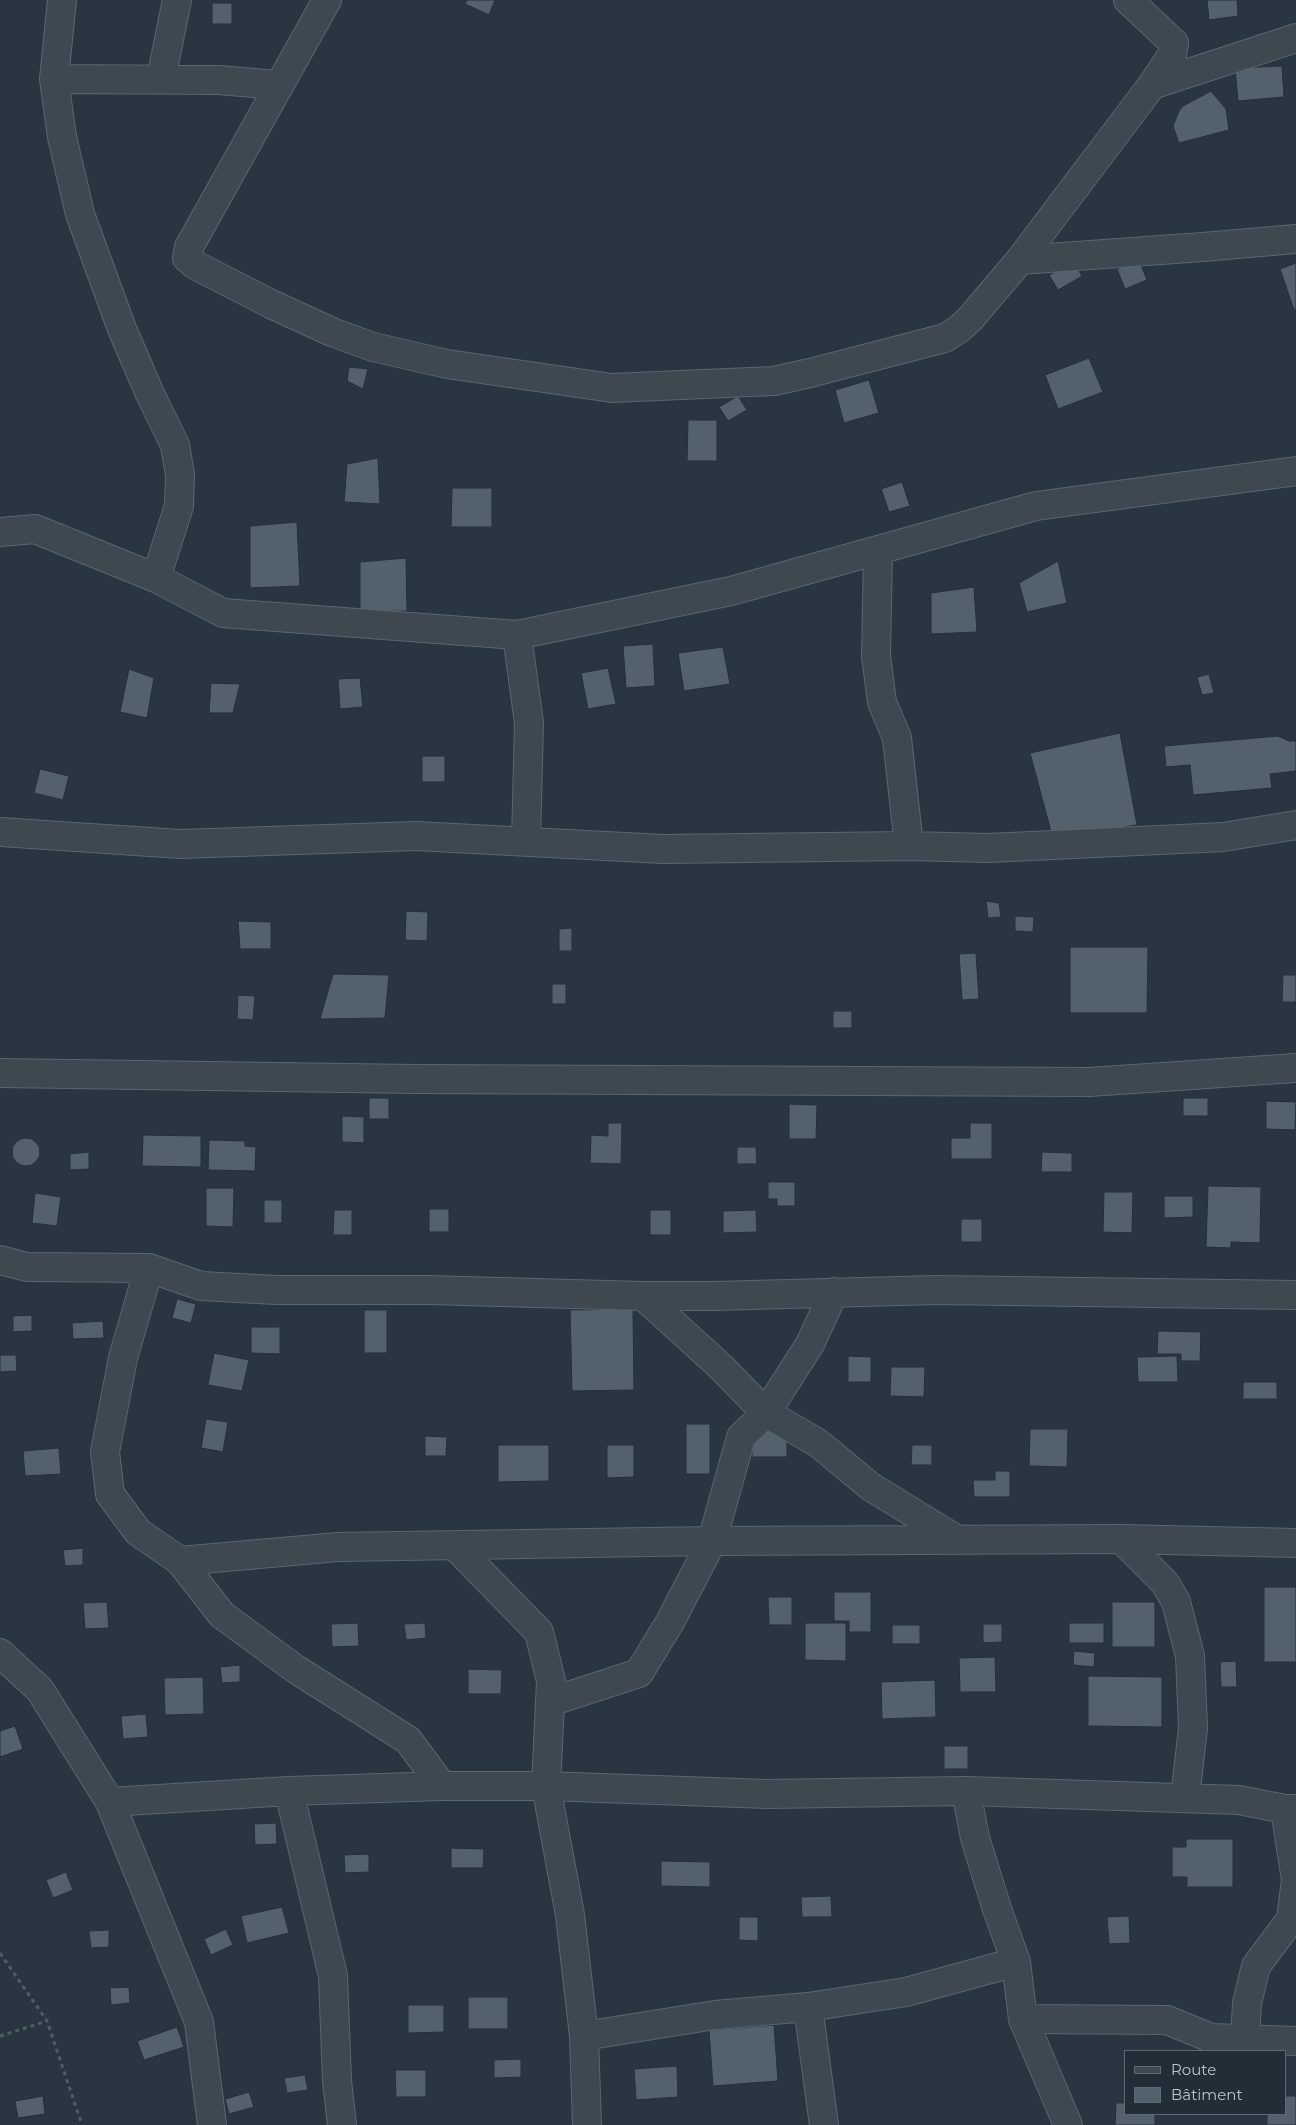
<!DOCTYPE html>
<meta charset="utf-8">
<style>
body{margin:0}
#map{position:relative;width:1296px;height:2125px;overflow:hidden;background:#293641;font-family:Montserrat,sans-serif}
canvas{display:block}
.legend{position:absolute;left:1124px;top:2050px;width:162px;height:65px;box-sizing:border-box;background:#222d37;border:1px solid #5f6972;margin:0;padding:6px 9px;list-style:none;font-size:15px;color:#bac3cb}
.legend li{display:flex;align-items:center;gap:10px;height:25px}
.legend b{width:25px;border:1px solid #5f6972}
</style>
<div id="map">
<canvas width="1296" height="2125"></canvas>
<ul class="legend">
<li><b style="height:6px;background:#3d4851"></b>Route</li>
<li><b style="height:14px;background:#52616c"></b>Bâtiment</li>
</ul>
</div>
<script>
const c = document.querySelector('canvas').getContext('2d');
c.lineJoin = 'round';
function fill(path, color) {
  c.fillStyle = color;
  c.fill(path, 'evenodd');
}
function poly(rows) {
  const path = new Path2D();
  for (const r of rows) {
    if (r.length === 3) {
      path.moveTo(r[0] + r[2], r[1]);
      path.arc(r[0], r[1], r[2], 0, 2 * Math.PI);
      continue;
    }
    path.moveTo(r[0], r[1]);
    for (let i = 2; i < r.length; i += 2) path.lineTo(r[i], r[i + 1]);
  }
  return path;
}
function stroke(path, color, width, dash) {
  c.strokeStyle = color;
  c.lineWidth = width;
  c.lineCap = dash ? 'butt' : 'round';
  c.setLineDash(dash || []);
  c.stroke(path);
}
const building = poly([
 [467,0,495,0,489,15,465,4,467,0],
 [1207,0,1237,0,1238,16,1209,20,1207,0],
 [212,3,232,3,232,24,212,24,212,3],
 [1282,66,1284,97,1238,101,1235,68,1282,66],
 [1211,91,1226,109,1229,130,1179,143,1173,126,1179,111,1183,106,1211,91],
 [1139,260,1147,280,1125,289,1117,269,1139,260],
 [1073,261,1082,276,1058,290,1049,275,1073,261],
 [1296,263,1296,310,1294,310,1280,269,1296,263],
 [1089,358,1103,392,1058,409,1045,375,1089,358],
 [349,367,368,369,363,389,347,381,349,367],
 [869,380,879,413,844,423,835,390,869,380],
 [738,396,747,410,728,421,719,407,738,396],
 [688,420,717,420,717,461,687,461,688,420],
 [378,458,380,504,344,502,347,464,378,458],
 [902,482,910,506,889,512,881,489,902,482],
 [452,488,492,488,492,527,451,527,452,488],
 [297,522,300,586,250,588,250,526,297,522],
 [406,558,407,611,360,612,360,562,406,558],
 [1058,561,1067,603,1027,612,1019,583,1058,561],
 [974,587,977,632,931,634,931,593,974,587],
 [653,644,655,686,626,688,623,646,653,644],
 [723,647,730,684,684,691,678,653,723,647],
 [608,668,616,704,588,709,581,673,608,668],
 [129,669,154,678,147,718,120,712,129,669],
 [1209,674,1214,693,1202,695,1197,677,1209,674],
 [360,678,363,707,340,709,338,679,360,678],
 [211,683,240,684,233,713,209,713,211,683],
 [1120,733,1137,825,1053,839,1030,753,1120,733],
 [1278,736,1289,741,1296,741,1296,771,1270,774,1272,788,1193,795,1190,765,1166,767,1164,746,1278,736],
 [422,756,445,756,445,782,422,782,422,756],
 [40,769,69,776,63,800,34,793,40,769],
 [986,901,999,903,1001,917,988,918,986,901],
 [406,911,428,912,427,941,405,940,406,911],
 [1015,916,1034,917,1033,932,1015,931,1015,916],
 [238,921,271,922,271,949,240,949,238,921],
 [572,928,572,951,559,951,559,929,572,928],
 [1070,947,1148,947,1147,1013,1070,1013,1070,947],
 [976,953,979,999,962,1000,959,954,976,953],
 [333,974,389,975,385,1018,320,1019,333,974],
 [1283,975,1296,975,1296,1002,1282,1002,1283,975],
 [552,984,566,984,566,1004,552,1004,552,984],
 [238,995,255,996,253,1020,237,1019,238,995],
 [833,1011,852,1011,852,1028,833,1028,833,1011],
 [369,1098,389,1098,389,1119,369,1119,369,1098],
 [1183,1098,1208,1098,1208,1116,1183,1116,1183,1098],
 [1266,1101,1296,1102,1295,1130,1266,1129,1266,1101],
 [789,1104,817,1105,816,1139,789,1139,789,1104],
 [342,1116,364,1117,364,1143,342,1142,342,1116],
 [608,1123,622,1123,621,1164,590,1163,591,1135,608,1136,608,1123],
 [970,1123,992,1123,992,1159,951,1159,951,1138,970,1138,970,1123],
 [143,1135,201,1136,201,1167,142,1166,143,1135],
 [26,1152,14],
 [209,1140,245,1141,245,1146,256,1147,255,1171,208,1170,209,1140],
 [737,1147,756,1147,757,1164,737,1164,737,1147],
 [89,1152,89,1169,70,1170,70,1154,89,1152],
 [1042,1152,1072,1153,1072,1172,1041,1172,1042,1152],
 [768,1182,795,1182,795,1206,777,1206,777,1199,768,1199,768,1182],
 [1208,1186,1261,1187,1260,1243,1231,1242,1231,1248,1206,1247,1208,1186],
 [206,1188,234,1188,233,1227,206,1226,206,1188],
 [1104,1192,1133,1192,1132,1233,1103,1232,1104,1192],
 [35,1193,61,1197,57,1226,32,1223,35,1193],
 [1164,1196,1193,1196,1193,1217,1164,1218,1164,1196],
 [264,1200,282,1200,282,1223,264,1223,264,1200],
 [429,1209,449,1209,449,1232,429,1232,429,1209],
 [334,1210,352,1210,352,1235,333,1235,334,1210],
 [650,1210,671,1210,671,1235,650,1235,650,1210],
 [756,1210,757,1232,723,1233,723,1211,756,1210],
 [961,1219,982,1219,982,1242,961,1242,961,1219],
 [177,1299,196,1304,191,1323,172,1318,177,1299],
 [633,1309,634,1390,572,1391,570,1310,633,1309],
 [364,1310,387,1310,387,1353,364,1353,364,1310],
 [32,1315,32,1331,13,1332,13,1316,32,1315],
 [103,1321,104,1338,73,1339,72,1323,103,1321],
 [251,1327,280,1327,280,1354,251,1353,251,1327],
 [1158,1331,1201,1332,1200,1361,1181,1361,1181,1354,1157,1354,1158,1331],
 [214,1353,249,1360,242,1391,208,1385,214,1353],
 [0,1355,16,1355,17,1371,0,1372,0,1355],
 [848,1356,871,1357,871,1382,848,1382,848,1356],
 [1177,1356,1178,1382,1138,1382,1137,1357,1177,1356],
 [891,1367,925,1367,924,1397,890,1396,891,1367],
 [1243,1382,1277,1382,1277,1399,1243,1399,1243,1382],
 [206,1419,228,1422,223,1452,201,1448,206,1419],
 [686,1424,710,1424,710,1474,686,1474,686,1424],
 [752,1429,787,1429,787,1457,752,1457,752,1429],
 [1030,1429,1068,1429,1067,1467,1029,1466,1030,1429],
 [425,1436,447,1437,446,1456,425,1456,425,1436],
 [498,1445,549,1445,549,1481,498,1482,498,1445],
 [607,1445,634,1445,634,1477,607,1478,607,1445],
 [912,1445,932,1445,932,1465,911,1465,912,1445],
 [59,1448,61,1474,25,1476,23,1451,59,1448],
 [995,1471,1010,1471,1010,1497,974,1497,973,1480,995,1480,995,1471],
 [83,1548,83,1565,65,1566,63,1550,83,1548],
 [1264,1587,1296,1587,1296,1662,1264,1662,1264,1587],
 [834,1592,871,1592,871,1632,849,1632,849,1621,834,1621,834,1592],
 [768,1597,792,1597,792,1625,769,1625,768,1597],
 [107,1602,109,1628,85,1629,83,1603,107,1602],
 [1112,1602,1155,1602,1155,1647,1112,1647,1112,1602],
 [358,1623,359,1646,332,1647,331,1624,358,1623],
 [425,1623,426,1638,406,1640,404,1624,425,1623],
 [805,1623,846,1623,846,1661,805,1660,805,1623],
 [1069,1623,1104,1623,1104,1643,1069,1643,1069,1623],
 [983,1624,1002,1624,1002,1642,983,1643,983,1624],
 [892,1625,920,1625,920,1644,892,1644,892,1625],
 [1074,1651,1095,1653,1094,1667,1073,1665,1074,1651],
 [995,1657,996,1692,960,1692,959,1658,995,1657],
 [1236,1661,1237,1687,1221,1687,1220,1662,1236,1661],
 [240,1665,240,1682,222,1683,220,1667,240,1665],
 [468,1669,502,1670,501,1694,468,1694,468,1669],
 [1088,1676,1162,1677,1162,1727,1088,1726,1088,1676],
 [203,1677,204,1714,165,1715,164,1678,203,1677],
 [935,1680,936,1717,882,1719,881,1682,935,1680],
 [146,1714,148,1737,123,1739,121,1716,146,1714],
 [15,1726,23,1749,0,1757,0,1731,15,1726],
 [944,1746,968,1746,968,1769,944,1769,944,1746],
 [276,1823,277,1844,255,1845,254,1824,276,1823],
 [1186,1839,1233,1839,1233,1887,1187,1887,1187,1877,1172,1877,1172,1847,1186,1847,1186,1839],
 [451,1848,484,1849,483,1868,451,1868,451,1848],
 [369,1854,369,1872,345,1873,344,1855,369,1854],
 [661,1861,710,1862,710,1887,661,1886,661,1861],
 [66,1872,73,1890,53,1898,46,1880,66,1872],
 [831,1896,832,1917,802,1917,801,1897,831,1896],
 [282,1907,289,1933,247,1943,241,1916,282,1907],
 [1129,1916,1130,1943,1109,1944,1107,1917,1129,1916],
 [739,1917,758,1917,758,1941,739,1940,739,1917],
 [226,1929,233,1945,211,1955,204,1939,226,1929],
 [109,1930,109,1947,91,1948,89,1931,109,1930],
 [129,1987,130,2003,111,2005,110,1988,129,1987],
 [468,1997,508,1997,508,2029,468,2029,468,1997],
 [408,2005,444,2005,444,2032,408,2033,408,2005],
 [774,2025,778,2081,713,2086,709,2030,774,2025],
 [177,2027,184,2047,144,2060,137,2041,177,2027],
 [521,2059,521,2077,494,2078,494,2060,521,2059],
 [677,2066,678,2097,636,2100,634,2069,677,2066],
 [395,2070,426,2070,426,2097,396,2097,395,2070],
 [305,2075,308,2090,287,2093,284,2078,305,2075],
 [249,2092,254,2107,229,2114,225,2099,249,2092],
 [43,2096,45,2114,18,2118,15,2101,43,2096],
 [1285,2096,1296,2096,1296,2125,1267,2125,1267,2114,1285,2114,1285,2096],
 [1116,2103,1125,2103,1125,2114,1155,2114,1155,2125,1115,2125,1116,2103]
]);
const path = poly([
 [0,1953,47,2021,82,2125],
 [0,2036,47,2021]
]);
const minor = poly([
 [62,0,54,79,62,137,80,214,122,329,150,394,175,445,180,475,179,506,156,578],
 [327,0,189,247,187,258,195,265,271,304,332,332,373,347,447,364,612,388,774,381,810,373,945,338,959,329,970,319,1020,260,1152,85,1172,55,1174,43,1128,0],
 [54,79,219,80,277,85],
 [161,79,177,0],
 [1152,85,1296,38],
 [1020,260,1203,247,1296,239],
 [0,532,35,529,156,578,223,613,517,635,731,591,1036,506,1296,471],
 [878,551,876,656,882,702,897,738,909,846],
 [517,635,529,723,526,841],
 [0,832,180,844,416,836,663,849,909,846,989,848,1223,837,1296,825],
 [0,1073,415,1079,1089,1082,1296,1068],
 [0,1260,27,1267,149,1268,201,1286,276,1290,429,1290,643,1296,714,1296,937,1290,1296,1295],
 [149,1268,123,1358,105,1452,110,1494,138,1532,180,1561,338,1547,712,1541,1121,1539,1296,1543],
 [643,1296,721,1367,766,1413,818,1443,871,1487,956,1539],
 [1121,1539,1165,1583,1176,1602,1190,1656,1193,1728,1185,1798],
 [455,1546,539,1632,551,1681,546,1786,570,1915,584,2036,587,2125],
 [180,1561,222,1615,297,1670,408,1740,442,1786,546,1786,767,1794,966,1791,1239,1800,1285,1809,1296,1809],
 [0,1653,40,1690,110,1802,199,2022,212,2125],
 [550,1702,639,1673,670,1622,712,1541,741,1437,766,1413,810,1344,834,1292],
 [289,1791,333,1976,337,2081,342,2125],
 [966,1791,975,1838,997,1909,1016,1962,1023,2019,1068,2125],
 [110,1802,289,1791,442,1786],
 [808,2007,824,2125],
 [1023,2019,1167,2020,1211,2038,1296,2041],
 [584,2036,715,2015,808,2007,906,1992,1016,1962],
 [1245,2038,1247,2003,1256,1966,1291,1919,1296,1880,1285,1809]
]);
fill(building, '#52616c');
stroke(building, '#242f39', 1);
stroke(minor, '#5b666f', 30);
stroke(path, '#4b6060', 3, [4, 4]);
stroke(minor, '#3d4851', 28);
</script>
